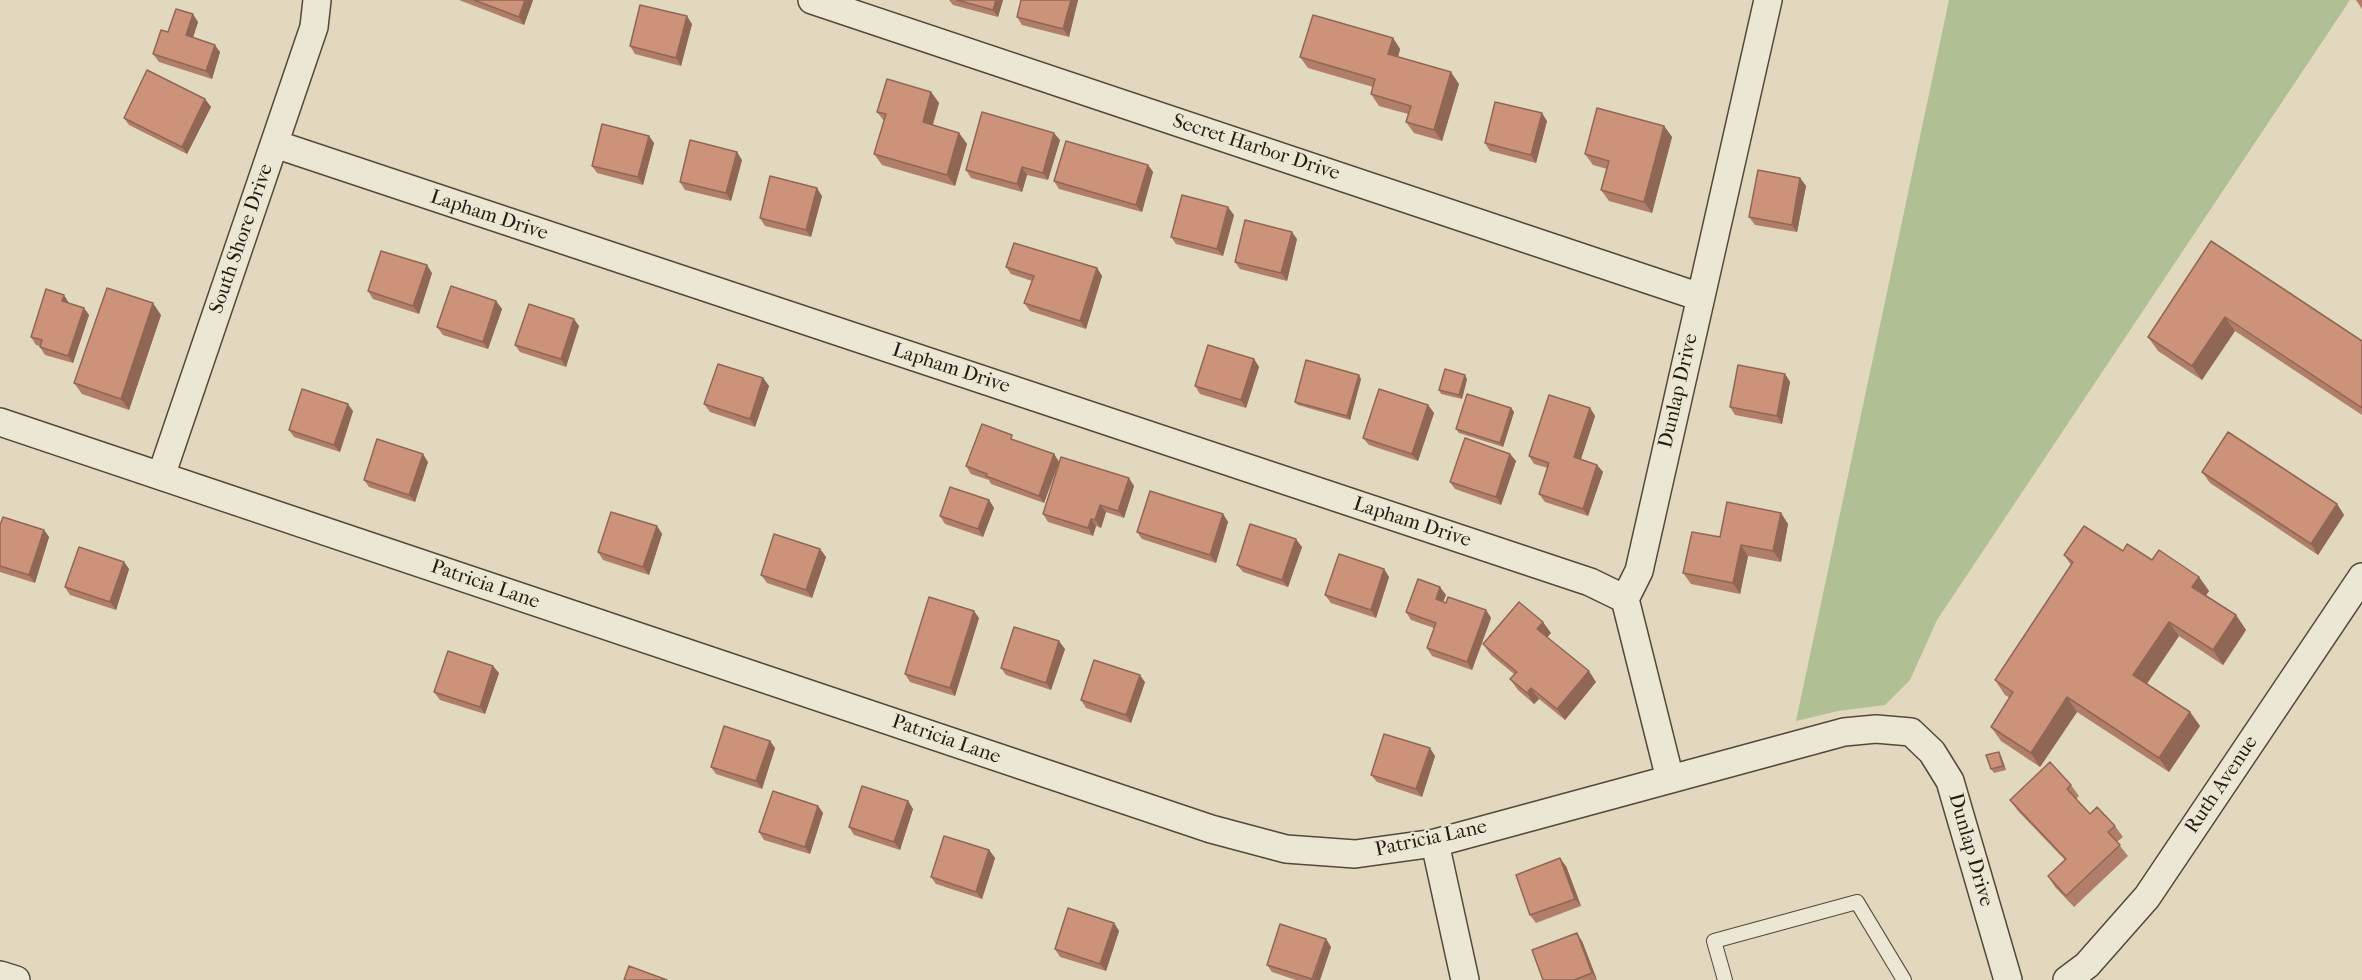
<!DOCTYPE html>
<style>
body{margin:0}
canvas{display:block;background:#e1d8be}
</style>
<canvas width="2362" height="980"></canvas>
<script>
const c = document.querySelector('canvas').getContext('2d');
c.lineJoin = 'round';
function fill(path, color) {
  c.fillStyle = color;
  c.fill(path, 'evenodd');
}
function poly(rows) {
  const path = new Path2D();
  for (const r of rows) {
    path.moveTo(r[0], r[1]);
    for (let i = 2; i < r.length; i += 2) path.lineTo(r[i], r[i + 1]);
  }
  return path;
}
function stroke(path, color, width, dash) {
  c.strokeStyle = color;
  c.lineWidth = width;
  c.lineCap = dash ? 'butt' : 'round';
  c.setLineDash(dash || []);
  c.stroke(path);
}
function drawText(font, color, halo, rows, align = 'center') {
  c.font = font + ' "IM FELL French Canon",serif';
  c.lineWidth = 4.5;
  c.setLineDash([]);
  c.textBaseline = 'middle';
  c.strokeStyle = halo;
  c.fillStyle = color;
  for (const [text, x, y, turn = 0] of rows) {
    c.save();
    c.translate(x, y);
    c.rotate((+turn || 0) * Math.PI / 180);
    c.textAlign = isNaN(turn) ? turn : align;
    if (halo) c.strokeText(text, 0, 0);
    c.fillText(text, 0, 0);
    c.restore();
  }
}
const green = poly([
 [1949,0,2350,0,1937,620,1910,680,1885,705,1838,711,1796,721]
]);
const lane = poly([
 [1725,980,1714,941,1857,902,1904,980]
]);
const street = poly([
 [812,0,1700,297],
 [275,144,1590,582,1625,599],
 [0,422,1211,829,1286,849,1355,854,1435,843,1844,732,1876,729,1911,732,1932,752,1950,781,2008,980],
 [161,476,314,27,317,0],
 [1670,779,1625,599,1639,571,1768,0],
 [1435,843,1465,980],
 [0,975,16,980],
 [2067,980,2087,965,2147,897,2362,577]
]);
const wall = poly([
 [459,0,533,0,524,25],
 [949,0,1003,0,998,17,953,5],
 [1021,0,1078,0,1069,37,1022,25,1017,17],
 [2356,0,2362,0,2362,9],
 [198,22,193,38,220,52,212,79,159,62,153,54,168,32],
 [692,24,681,66,635,54,630,46],
 [1393,38,1400,49,1398,57,1459,84,1442,141,1414,133,1406,122,1408,114,1379,106,1371,94,1373,87,1308,68,1300,57],
 [931,92,939,103,933,125,959,133,967,144,955,186,882,165,874,154,884,121,877,112],
 [205,99,211,107,187,154,129,125,124,118],
 [1547,121,1536,163,1490,151,1485,143],
 [1664,126,1672,137,1652,213,1609,201,1601,190,1607,169,1593,165,1585,154],
 [649,136,654,143,643,185,597,173,592,166],
 [1060,140,1048,180,1027,175,1022,192,971,178,966,170],
 [742,160,731,201,685,190,680,182],
 [1148,165,1153,172,1142,212,1059,189,1054,181],
 [1800,178,1806,186,1797,232,1755,225,1749,217],
 [822,196,811,237,765,226,760,218],
 [1234,215,1223,256,1176,244,1171,237],
 [1297,239,1287,281,1240,269,1235,262],
 [2211,241,2362,341,2362,415,2235,331,2202,380,2158,351,2148,337],
 [1006,267,1097,268,1102,276,1086,329,1030,311,1024,303,1032,281,1011,274],
 [432,273,419,314,373,299,368,291],
 [496,301,502,309,488,349,443,335,437,327],
 [69,303,84,308,89,315,73,363,45,355,40,347,40,346,36,345,31,337],
 [161,315,129,410,82,394,74,383],
 [579,326,566,367,520,352,515,345],
 [1254,359,1259,367,1246,408,1200,394,1195,386],
 [1785,374,1790,382,1782,424,1735,415,1730,407],
 [763,378,769,386,755,427,710,412,704,404],
 [1361,379,1350,420,1298,405,1295,402],
 [1467,379,1462,399,1441,394,1439,390],
 [1428,405,1434,413,1418,461,1369,445,1363,438],
 [1511,408,1514,412,1503,447,1459,433,1456,429],
 [1590,408,1595,416,1581,459,1597,465,1603,472,1588,516,1545,502,1539,494,1548,468,1534,464,1529,456],
 [353,411,340,452,294,437,289,430],
 [1054,454,1059,462,1134,486,1124,518,1106,512,1101,528,1096,526,1093,536,1048,522,1043,514,1059,462,1044,503,991,484,989,480,971,474,966,466],
 [1510,454,1516,461,1501,505,1455,489,1450,482],
 [428,462,415,502,369,487,364,480],
 [2202,472,2337,504,2344,515,2318,555,2210,483],
 [989,500,994,508,983,537,945,524,940,516],
 [1781,513,1788,524,1781,562,1748,556,1740,594,1691,584,1683,573,1720,537],
 [1223,514,1228,522,1216,563,1142,539,1137,532],
 [0,525,44,530,49,537,35,583,0,572],
 [657,526,662,534,649,575,603,560,598,552],
 [1302,547,1288,587,1243,572,1237,565],
 [820,549,826,557,812,598,767,583,761,575],
 [2123,551,2199,577,2209,591,2206,595,2236,615,2246,630,2223,665,2179,636,2147,684,2190,712,2200,726,2169,772,2077,712,2040,767,2001,741,1991,727,2010,698,2005,695,1995,680,2071,565,2064,555],
 [124,562,129,569,116,610,70,595,65,587],
 [1384,569,1389,577,1376,618,1331,603,1325,595],
 [1446,595,1443,602,1486,610,1491,618,1472,670,1432,656,1427,648,1434,628,1411,620,1406,612],
 [979,618,955,696,910,682,905,674],
 [1551,633,1547,637,1596,682,1565,720,1539,699,1534,704,1518,690,1510,679,1514,674,1491,655,1483,644],
 [1065,649,1051,690,1006,675,1001,668],
 [499,673,485,714,440,700,434,692],
 [1145,682,1131,723,1086,708,1081,700],
 [770,741,775,748,762,789,716,774,711,767],
 [1435,756,1422,797,1377,782,1371,775],
 [2001,756,2006,770,1994,773,1991,769],
 [2071,785,2079,796,2076,799,2090,814,2115,826,2123,837,2117,842,2128,856,2074,907,2055,887,2048,876,2065,860,2018,811,2010,800],
 [908,801,913,809,900,850,854,835,849,827],
 [818,806,823,813,810,854,764,840,759,832],
 [989,850,995,858,982,899,936,884,931,877],
 [1566,866,1581,906,1536,923,1530,915],
 [1114,923,1119,931,1106,971,1060,957,1055,949],
 [1326,939,1331,947,1320,980,1296,980,1272,972,1267,965],
 [1582,941,1597,980,1543,980]
]);
const shadedWall = poly([
 [525,0,533,0,524,25,519,17],
 [996,0,1003,0,998,17,993,10],
 [1071,0,1078,0,1069,37,1063,29],
 [193,14,198,22,191,43,186,35],
 [687,16,692,24,681,66,676,58],
 [1393,38,1400,49,1396,65,1388,54],
 [215,45,220,52,212,79,206,71],
 [1451,72,1459,84,1442,141,1434,130],
 [931,92,939,103,930,133,923,122],
 [205,99,211,107,187,154,182,147],
 [1542,113,1547,121,1536,163,1531,155],
 [1664,126,1672,137,1652,213,1644,202],
 [959,133,967,144,955,186,947,175],
 [1054,133,1060,140,1048,180,1043,173],
 [649,136,654,143,643,185,638,177],
 [737,152,742,160,731,201,726,193],
 [1148,165,1153,172,1142,212,1136,205],
 [1022,167,1027,175,1022,192,1017,184],
 [1800,178,1806,186,1797,232,1792,225],
 [817,188,822,196,811,237,806,230],
 [1228,207,1234,215,1223,256,1217,249],
 [1292,232,1297,239,1287,281,1281,273],
 [427,265,432,273,419,314,413,306],
 [1097,268,1102,276,1086,329,1080,321],
 [64,295,69,303,62,301],
 [496,301,502,309,488,349,483,342],
 [153,303,161,315,129,410,121,399],
 [84,308,89,315,73,363,68,356],
 [2225,317,2235,331,2202,380,2192,366],
 [574,319,579,326,566,367,561,359],
 [1254,359,1259,367,1246,408,1241,400],
 [1785,374,1790,382,1782,424,1777,416],
 [1359,375,1361,379,1350,420,1347,416],
 [1465,375,1467,379,1462,399,1459,395],
 [763,378,769,386,755,427,750,419],
 [348,404,353,411,340,452,334,445],
 [1428,405,1434,413,1418,461,1412,454],
 [1511,408,1514,412,1503,447,1500,443],
 [1590,408,1595,416,1579,465,1574,457],
 [423,454,428,462,415,502,409,495],
 [1054,454,1059,462,1044,503,1039,496],
 [1510,454,1516,461,1501,505,1496,497],
 [1597,465,1603,472,1588,516,1583,509],
 [1129,478,1134,486,1124,518,1118,511],
 [989,500,994,508,983,537,978,529],
 [2337,504,2344,515,2318,555,2311,544],
 [1100,505,1106,512,1101,528,1095,520],
 [1781,513,1788,524,1781,562,1773,551],
 [1223,514,1228,522,1216,563,1210,555],
 [1091,519,1096,526,1093,536,1088,528],
 [657,526,662,534,649,575,643,567],
 [44,530,49,537,35,583,29,575],
 [1296,539,1302,547,1288,587,1282,580],
 [1741,545,1748,556,1740,594,1733,583],
 [820,549,826,557,812,598,806,590],
 [124,562,129,569,116,610,110,602],
 [1384,569,1389,577,1376,618,1371,610],
 [2199,577,2209,591,2202,601,2192,587],
 [1440,587,1446,595,1441,607,1436,599],
 [1486,610,1491,618,1472,670,1467,662],
 [974,611,979,618,955,696,950,688],
 [2236,615,2246,630,2223,665,2213,650],
 [1543,622,1551,633,1545,640,1537,629],
 [2169,622,2179,636,2143,689,2133,675],
 [1059,641,1065,649,1051,690,1046,683],
 [493,666,499,673,485,714,480,707],
 [1589,671,1596,682,1565,720,1557,709],
 [1140,675,1145,682,1131,723,1126,715],
 [1531,688,1539,699,1534,704,1527,693],
 [2067,697,2077,712,2040,767,2031,753],
 [2190,712,2200,726,2169,772,2159,758],
 [770,741,775,748,762,789,756,781],
 [1430,748,1435,756,1422,797,1416,789],
 [1999,752,2001,756,2006,770,2003,766],
 [908,801,913,809,900,850,894,842],
 [818,806,823,813,810,854,805,847],
 [989,850,995,858,982,899,976,892],
 [1560,858,1566,866,1581,906,1575,899],
 [1114,923,1119,931,1106,971,1100,964],
 [1577,933,1582,941,1597,980,1592,973],
 [1326,939,1331,947,1320,980,1313,980]
]);
const building = poly([
 [474,0,525,0,519,17,474,0],
 [957,0,996,0,993,10,957,0],
 [1021,0,1071,0,1063,29,1017,17,1021,0],
 [640,5,687,16,676,58,630,46,640,5],
 [176,9,193,14,186,35,215,45,206,71,153,54,161,30,168,32,176,9],
 [1313,15,1393,38,1388,54,1451,72,1434,130,1406,122,1411,106,1371,94,1375,79,1300,57,1313,15],
 [147,70,205,99,182,147,124,118,147,70],
 [887,79,931,92,923,122,959,133,947,175,874,154,886,114,877,112,887,79],
 [1495,102,1542,113,1531,155,1485,143,1495,102],
 [1597,108,1664,126,1644,202,1601,190,1609,161,1585,154,1597,108],
 [982,112,1054,133,1043,173,1022,167,1017,184,966,170,982,112],
 [602,124,649,136,638,177,592,166,602,124],
 [690,140,737,152,726,193,680,182,690,140],
 [1066,141,1148,165,1136,205,1054,181,1066,141],
 [1758,170,1800,178,1792,225,1749,217,1758,170],
 [770,176,817,188,806,230,760,218,770,176],
 [1182,195,1228,207,1217,249,1171,237,1182,195],
 [1245,220,1292,232,1281,273,1235,262,1245,220],
 [2211,241,2362,341,2362,408,2225,317,2192,366,2148,337,2211,241],
 [1014,243,1097,268,1080,321,1024,303,1034,276,1006,267,1014,243],
 [381,251,427,265,413,306,368,291,381,251],
 [451,286,496,301,483,342,437,327,451,286],
 [107,288,153,303,121,399,74,383,107,288],
 [46,289,64,295,62,301,84,308,68,356,40,347,42,340,31,337,46,289],
 [529,304,574,319,561,359,515,345,529,304],
 [1208,345,1254,359,1241,400,1195,386,1208,345],
 [1306,360,1359,375,1347,416,1295,402,1306,360],
 [718,364,763,378,750,419,704,404,718,364],
 [1738,365,1785,374,1777,416,1730,407,1738,365],
 [1445,369,1465,375,1459,395,1439,390,1445,369],
 [302,389,348,404,334,445,289,430,302,389],
 [1379,389,1428,405,1412,454,1363,438,1379,389],
 [1467,394,1511,408,1500,443,1456,429,1467,394],
 [1549,395,1590,408,1574,457,1597,465,1583,509,1539,494,1549,463,1529,456,1549,395],
 [982,424,1012,435,1011,439,1054,454,1039,496,986,476,987,474,966,466,982,424],
 [2228,432,2337,504,2311,544,2202,472,2228,432],
 [1465,438,1510,454,1496,497,1450,482,1465,438],
 [377,439,423,454,409,495,364,480,377,439],
 [1061,457,1129,478,1118,511,1100,505,1095,520,1091,519,1088,528,1043,514,1061,457],
 [950,487,989,500,978,529,940,516,950,487],
 [1150,491,1223,514,1210,555,1137,532,1150,491],
 [1727,502,1781,513,1773,551,1741,545,1733,583,1683,573,1692,532,1720,537,1727,502],
 [611,512,657,526,643,567,598,552,611,512],
 [3,517,44,530,29,575,0,566,0,525,3,517],
 [1250,524,1296,539,1282,580,1237,565,1250,524],
 [2084,526,2123,551,2127,544,2152,560,2159,550,2199,577,2192,587,2236,615,2213,650,2169,622,2133,675,2190,712,2159,758,2067,697,2031,753,1991,727,2013,692,1995,680,2073,562,2064,555,2084,526],
 [774,534,820,549,806,590,761,575,774,534],
 [79,547,124,562,110,602,65,587,79,547],
 [1339,554,1384,569,1371,610,1325,595,1339,554],
 [1418,579,1440,587,1436,599,1446,603,1448,597,1486,610,1467,662,1427,648,1436,623,1406,612,1418,579],
 [929,597,974,611,950,688,905,674,929,597],
 [1519,602,1543,622,1537,629,1589,671,1557,709,1531,688,1527,693,1510,679,1517,672,1483,644,1519,602],
 [1014,627,1059,641,1046,683,1001,668,1014,627],
 [448,651,493,666,480,707,434,692,448,651],
 [1094,660,1140,675,1126,715,1081,700,1094,660],
 [724,726,770,741,756,781,711,767,724,726],
 [1384,734,1430,748,1416,789,1371,775,1384,734],
 [1999,752,2003,766,1991,769,1986,755,1999,752],
 [2050,762,2071,785,2067,789,2090,814,2097,807,2115,826,2108,832,2120,845,2066,896,2048,876,2066,859,2010,800,2050,762],
 [862,786,908,801,894,842,849,827,862,786],
 [773,791,818,806,805,847,759,832,773,791],
 [944,836,989,850,976,892,931,877,944,836],
 [1560,858,1575,899,1530,915,1516,875,1560,858],
 [1068,908,1114,923,1100,964,1055,949,1068,908],
 [1280,924,1326,939,1312,979,1267,965,1280,924],
 [1577,933,1592,973,1574,980,1543,980,1532,950,1577,933],
 [629,966,667,980,624,980,629,966]
]);
const streetNames = [
 ["Secret Harbor Drive",1256,148,18],
 ["Lapham Drive",489,216,18],
 ["South Shore Drive",242,239,-71],
 ["Lapham Drive",951,369,18],
 ["Dunlap Drive",1679,391,-77],
 ["Lapham Drive",1412,523,18],
 ["Patricia Lane",485,585,19],
 ["Patricia Lane",946,740,19],
 ["Ruth Avenue",2222,785,-56],
 ["Patricia Lane",1431,839,-12],
 ["Dunlap Drive",1970,850,74]
];
fill(green, '#b0bf94');
stroke(lane, '#52493c', 16);
stroke(street, '#52493c', 30);
stroke(lane, '#ece6d5', 14);
stroke(street, '#ece6d5', 27);
fill(wall, '#b07e69');
fill(shadedWall, '#906755');
fill(building, '#cd937a');
stroke(building, '#906755', 1.5);
drawText('20px', '#231910', '#ece6d5', streetNames);
</script>
